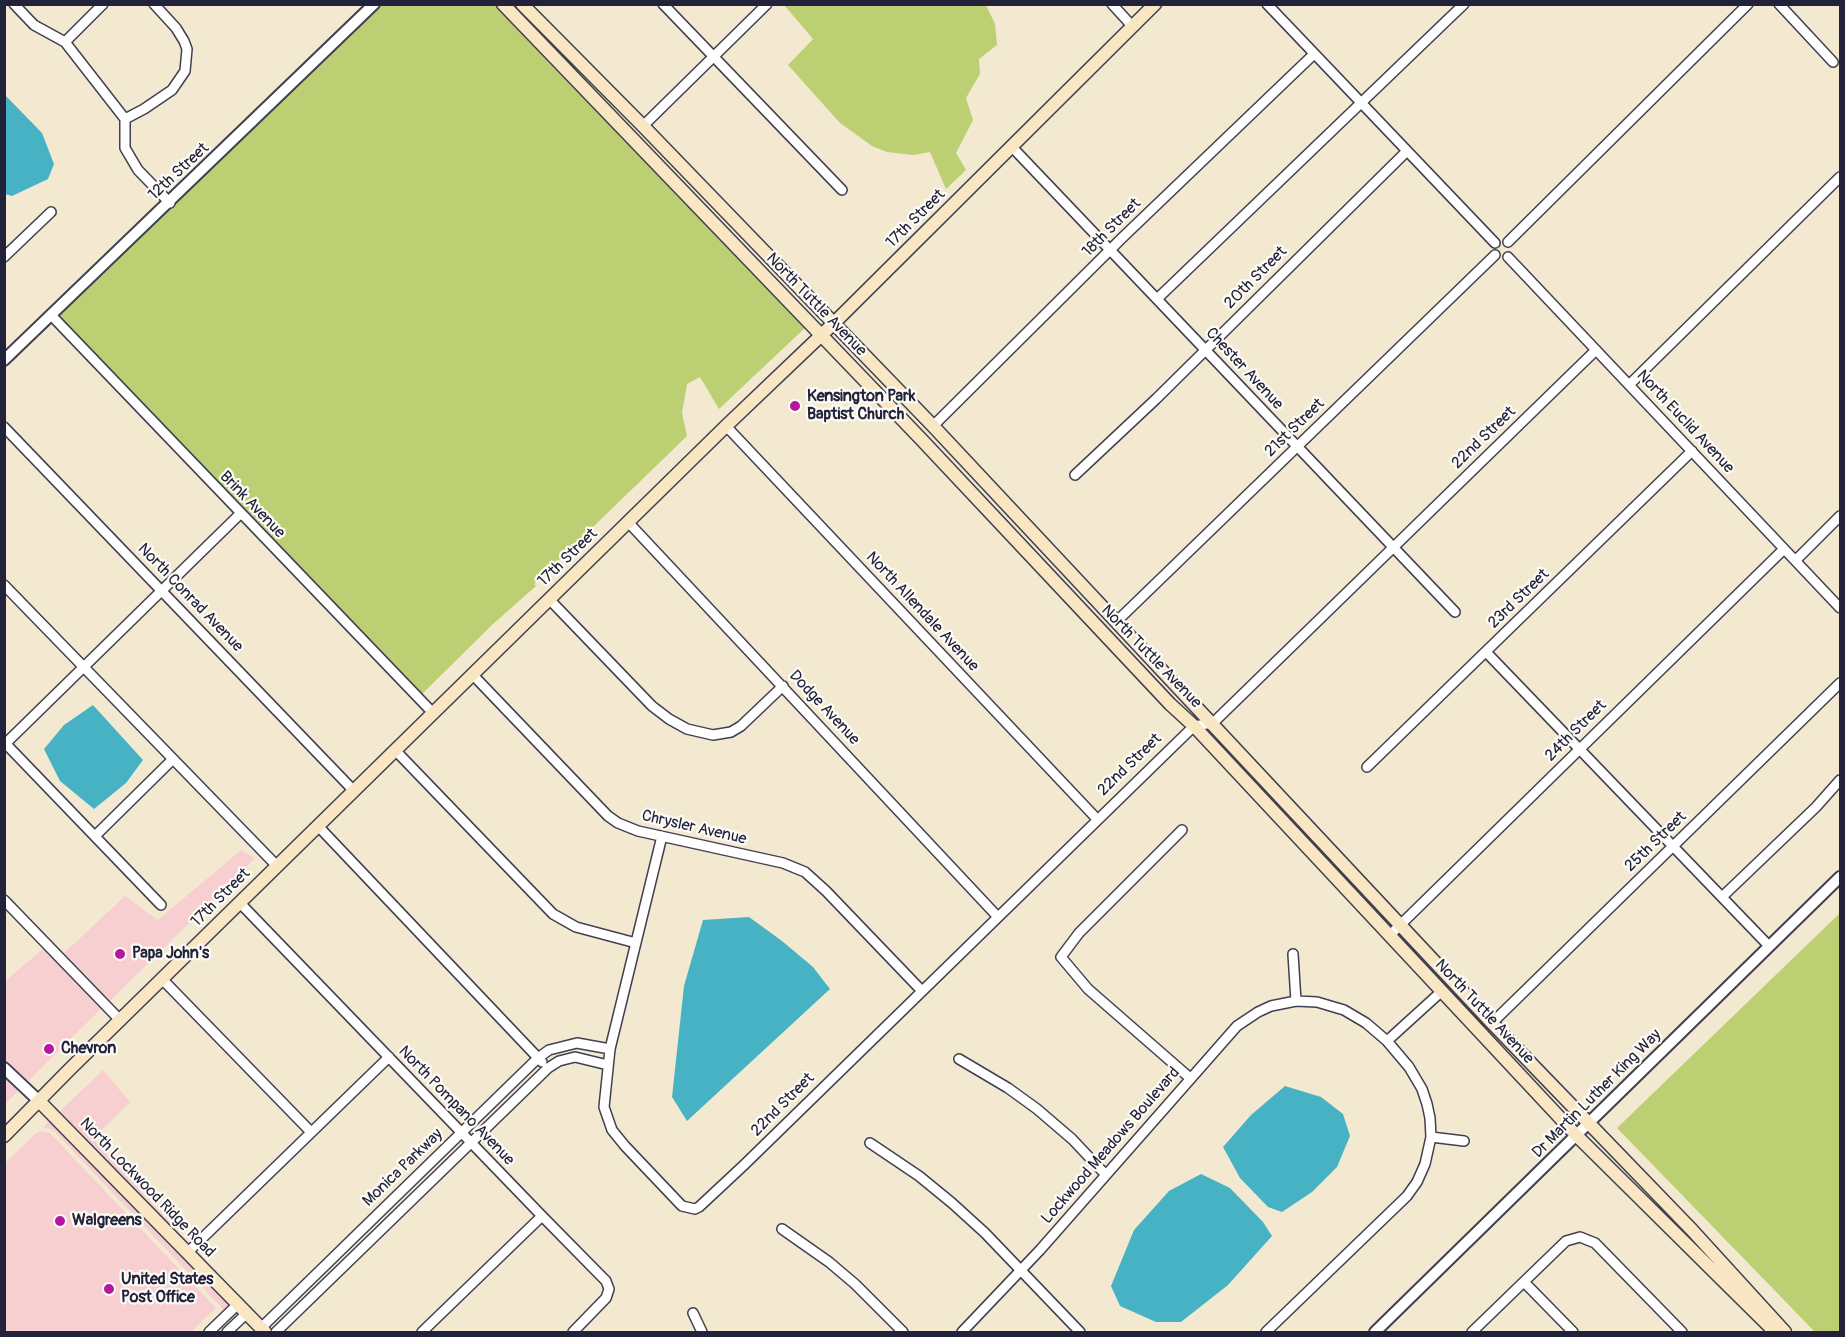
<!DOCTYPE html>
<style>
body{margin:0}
#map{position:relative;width:1845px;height:1337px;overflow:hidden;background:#f3e9d1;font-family:Pangolin,sans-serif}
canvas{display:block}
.frame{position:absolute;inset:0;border:6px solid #22223b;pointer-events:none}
</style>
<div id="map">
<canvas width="1845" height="1337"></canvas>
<div class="frame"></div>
</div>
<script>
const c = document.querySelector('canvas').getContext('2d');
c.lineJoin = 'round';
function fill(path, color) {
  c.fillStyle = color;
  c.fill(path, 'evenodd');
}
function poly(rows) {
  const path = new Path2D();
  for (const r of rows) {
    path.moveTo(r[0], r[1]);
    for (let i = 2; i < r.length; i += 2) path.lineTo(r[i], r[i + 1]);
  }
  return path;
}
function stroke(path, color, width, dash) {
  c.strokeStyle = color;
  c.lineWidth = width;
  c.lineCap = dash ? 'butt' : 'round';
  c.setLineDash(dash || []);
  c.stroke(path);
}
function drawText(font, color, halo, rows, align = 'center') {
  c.font = font + ' Pangolin,sans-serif';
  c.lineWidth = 4.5;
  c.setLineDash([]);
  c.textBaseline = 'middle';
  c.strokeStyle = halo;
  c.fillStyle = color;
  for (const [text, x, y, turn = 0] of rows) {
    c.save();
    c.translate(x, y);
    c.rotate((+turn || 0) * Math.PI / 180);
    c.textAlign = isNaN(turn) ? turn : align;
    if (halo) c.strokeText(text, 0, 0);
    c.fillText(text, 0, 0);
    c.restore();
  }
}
const built = poly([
 [241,850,255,858,109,1002,63,954,125,896,158,920],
 [44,948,102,1008,26,1083,5,1061,4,982],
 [103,1070,130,1102,93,1139,190,1244,187,1247,58,1113],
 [5,1075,19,1090,5,1104],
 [51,1119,230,1304,224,1310,53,1130,43,1127],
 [41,1131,50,1133,216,1308,191,1332,5,1332,5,1163,36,1133]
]);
const green = poly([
 [496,4,807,326,719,409,700,377,687,384,682,413,687,436,534,584,536,586,493,624,421,695,57,316,382,5],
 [784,5,986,5,995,24,997,45,979,59,980,74,966,98,973,120,956,153,966,170,946,189,930,152,914,155,887,152,872,146,840,123,788,65,813,39],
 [1840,913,1840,1332,1815,1332,1617,1128]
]);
const water = poly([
 [5,95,42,133,54,164,48,179,12,196,5,194],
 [93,705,143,760,126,783,94,809,60,781,44,749,64,725],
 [749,917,782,941,813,967,830,989,687,1121,672,1097,684,986,703,920],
 [1285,1086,1321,1097,1343,1114,1350,1136,1337,1167,1312,1192,1282,1212,1268,1207,1240,1178,1223,1147,1251,1115],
 [1201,1174,1230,1188,1263,1222,1272,1236,1228,1285,1181,1322,1156,1322,1120,1306,1111,1286,1134,1230,1169,1191]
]);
const minor = poly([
 [14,4,34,25,65,42,125,119,125,148,138,170,170,203],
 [663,4,842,190],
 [1112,4,1133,27],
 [1267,4,1495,243],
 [1779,4,1833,62],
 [65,42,103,4],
 [125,119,144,109,172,90,185,71,187,49,184,41,176,28,154,4],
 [643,126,767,4],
 [1012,147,1455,612],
 [1508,242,1748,4],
 [4,257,51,212],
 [1508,257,1840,608],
 [1157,299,1464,4],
 [51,315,433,713],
 [1630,384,1840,177],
 [726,426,1097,819],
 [933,426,1122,238,1314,54],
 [4,427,354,791],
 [1075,475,1156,399,1407,151],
 [628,522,997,916],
 [1796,560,1840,516],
 [4,585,277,866],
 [549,599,652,706,669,719,687,729,713,735,731,732,741,726,783,686],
 [1116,622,1495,255],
 [1486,652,1769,946],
 [472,674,608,816,618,823,638,831,783,863,805,872,826,891,921,990],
 [4,742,161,905],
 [4,745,240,514],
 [395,750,553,914,576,927,636,943],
 [1367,767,1692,451],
 [318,826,542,1062],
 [1182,830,1079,933,1061,957,1088,989,1190,1078],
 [95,836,173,759],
 [662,836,610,1049,604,1107,612,1130,625,1146,682,1206,695,1209,699,1207,744,1165,1194,726,1213,723,1596,350],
 [1722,897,1816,807,1840,780],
 [4,900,120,1020],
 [240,903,542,1216,606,1281,609,1289,606,1298,573,1332],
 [1390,935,1784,549],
 [1293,954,1296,1001],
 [162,979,311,1132],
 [1492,1023,1840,683],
 [1387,1041,1442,991],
 [959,1059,1008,1088,1037,1109,1072,1139,1106,1175],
 [1431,1137,1464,1141],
 [870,1143,919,1176,952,1203,985,1233,1080,1332],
 [782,1229,829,1262,855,1284,903,1332],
 [187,1253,389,1057],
 [1524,1282,1573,1332],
 [693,1313,702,1332],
 [261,1328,538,1058,549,1050,577,1043,610,1049],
 [209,1332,237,1305],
 [227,1332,246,1314],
 [276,1332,548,1068,559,1061,575,1057,608,1065],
 [422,1332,542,1216],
 [962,1332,1040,1250,1237,1026,1258,1012,1271,1006,1296,1001,1317,1002,1344,1010,1366,1023,1387,1041,1409,1067,1422,1089,1427,1104,1430,1118,1431,1137,1425,1164,1417,1182,1407,1196,1266,1332],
 [1472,1332,1566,1241,1580,1237,1595,1243,1682,1332]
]);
const tertiary = poly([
 [4,360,374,4],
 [4,1068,39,1101],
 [1375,1332,1840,877]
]);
const secondary = poly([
 [503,4,921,439,1170,704,1194,726,1577,1136,1775,1332],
 [522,4,643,126,933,426,1492,1023,1692,1230,1785,1332],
 [39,1101,265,1332],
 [4,1136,70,1069,726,426,833,324,1155,4]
]);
const markers = [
 [795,406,6,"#b5179e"],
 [120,954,6,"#b5179e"],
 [49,1049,6,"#b5179e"],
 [60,1221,6,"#b5179e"],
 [109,1289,6,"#b5179e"]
];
const streetNames = [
 ["12th Street",179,172,-43],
 ["17th Street",916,219,-45],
 ["18th Street",1112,228,-45],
 ["20th Street",1256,278,-45],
 ["North Tuttle Avenue",816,305,46],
 ["Chester Avenue",1244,369,47],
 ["North Euclid Avenue",1685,422,47],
 ["21st Street",1295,428,-44],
 ["22nd Street",1484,438,-44],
 ["Brink Avenue",252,505,46],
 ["17th Street",568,558,-44],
 ["North Conrad Avenue",190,598,46],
 ["23rd Street",1519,599,-44],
 ["North Allendale Avenue",922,612,47],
 ["North Tuttle Avenue",1151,657,46],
 ["Dodge Avenue",824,708,47],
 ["24th Street",1576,731,-45],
 ["22nd Street",1130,765,-44],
 ["Chrysler Avenue",694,828,13],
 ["25th Street",1656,842,-44],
 ["17th Street",221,898,-45],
 ["North Tuttle Avenue",1484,1012,47],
 ["Dr Martin Luther King Way",1597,1094,-45],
 ["22nd Street",783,1105,-45],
 ["North Pompano Avenue",456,1106,46],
 ["Lockwood Meadows Boulevard",1111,1146,-49],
 ["Monica Parkway",403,1168,-44],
 ["North Lockwood Ridge Road",147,1188,46]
];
const poiNames = [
 ["Kensington Park",807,397],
 ["Baptist Church",807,415],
 ["Papa John's",132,954],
 ["Chevron",61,1049],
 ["Walgreens",72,1221],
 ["United States",121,1280],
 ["Post Office",121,1298]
];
fill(built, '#f7cfd0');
fill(green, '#bdcf73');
fill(water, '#46b2c4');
stroke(minor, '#414052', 12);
stroke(tertiary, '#414052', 14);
stroke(secondary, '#414052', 15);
stroke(minor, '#fff', 9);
stroke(tertiary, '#fff', 10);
stroke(secondary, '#f9e7c3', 12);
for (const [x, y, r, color] of markers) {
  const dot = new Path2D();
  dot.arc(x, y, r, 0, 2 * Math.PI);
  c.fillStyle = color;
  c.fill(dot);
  stroke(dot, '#fdfcf7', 2);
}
drawText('16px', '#22223b', '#fdfcf7', streetNames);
drawText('bold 16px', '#22223b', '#fdfcf7', poiNames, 'left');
</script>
